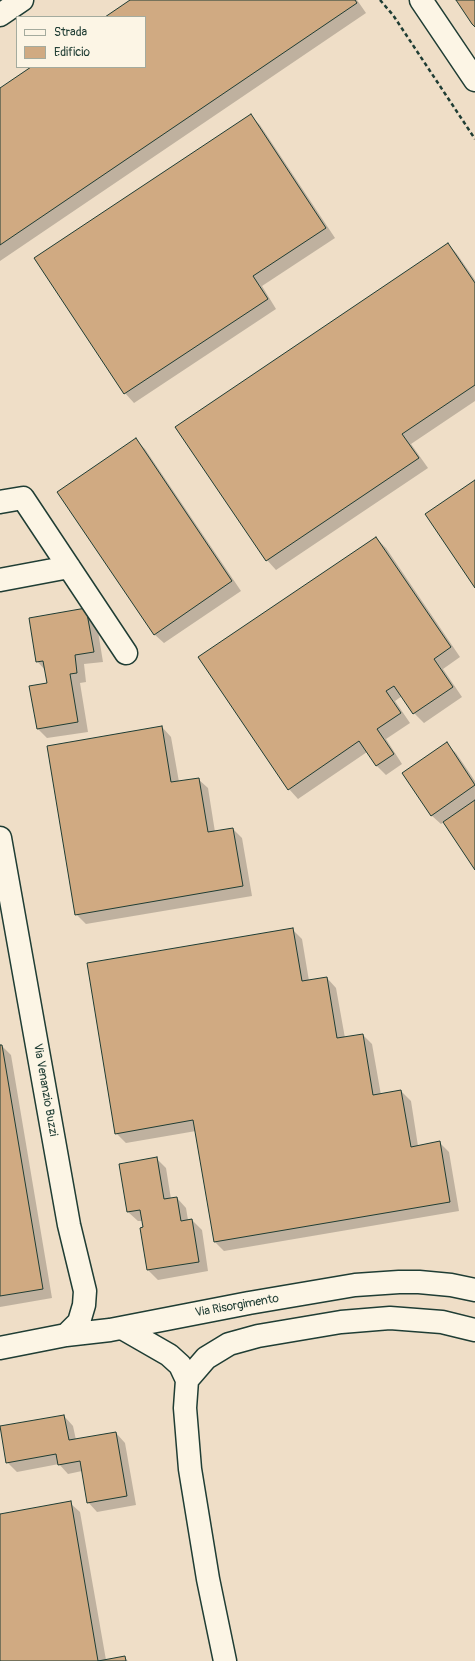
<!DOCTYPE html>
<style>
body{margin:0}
#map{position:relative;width:475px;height:1661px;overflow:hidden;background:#fcf5e5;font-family:Pangolin,sans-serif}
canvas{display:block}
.legend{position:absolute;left:16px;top:16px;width:130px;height:52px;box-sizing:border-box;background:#fcf5e5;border:1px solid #a4ab9e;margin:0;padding:5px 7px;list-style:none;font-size:12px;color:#1f3d34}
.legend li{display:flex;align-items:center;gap:8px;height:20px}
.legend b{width:20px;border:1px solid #a4ab9e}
</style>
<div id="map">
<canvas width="475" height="1661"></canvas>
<ul class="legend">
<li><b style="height:5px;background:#fcf5e5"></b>Strada</li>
<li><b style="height:11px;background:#d0aa82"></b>Edificio</li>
</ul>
</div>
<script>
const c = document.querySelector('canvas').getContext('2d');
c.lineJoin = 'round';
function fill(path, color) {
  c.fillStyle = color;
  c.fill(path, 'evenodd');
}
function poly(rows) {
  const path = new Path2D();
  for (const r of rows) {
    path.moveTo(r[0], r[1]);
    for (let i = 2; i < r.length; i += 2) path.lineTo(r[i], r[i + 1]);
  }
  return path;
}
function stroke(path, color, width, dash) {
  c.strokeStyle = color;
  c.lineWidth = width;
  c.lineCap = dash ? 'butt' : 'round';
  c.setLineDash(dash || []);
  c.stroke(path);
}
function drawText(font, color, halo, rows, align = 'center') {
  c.font = font + ' Pangolin,sans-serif';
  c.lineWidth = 3;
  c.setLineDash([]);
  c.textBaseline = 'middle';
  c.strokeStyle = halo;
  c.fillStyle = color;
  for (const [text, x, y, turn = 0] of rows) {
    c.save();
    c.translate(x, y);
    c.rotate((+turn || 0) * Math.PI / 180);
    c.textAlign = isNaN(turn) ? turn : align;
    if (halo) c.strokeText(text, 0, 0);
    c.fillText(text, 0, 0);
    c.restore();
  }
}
const built = poly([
 [0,0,475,0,475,1661,0,1661],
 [17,17,145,17,145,67,17,67]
]);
const shadow = poly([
 [132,0,357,0,366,13,0,261,0,89,33,67,145,67,145,17,107,17],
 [251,116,260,125,335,238,262,286,276,309,134,403,125,393],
 [448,244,457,254,475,280,475,401,411,444,428,468,276,570,267,560,177,427],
 [136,440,145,449,241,591,164,643,154,634],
 [376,538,386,548,460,657,443,669,462,697,424,723,414,713,402,696,395,701,410,723,386,739,402,764,386,775,376,765,367,752,298,799,289,789],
 [86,609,96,619,103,662,84,664,86,682,80,683,88,732,47,738,37,728,48,684,45,670,37,661],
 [162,727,171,737,179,782,198,779,208,788,215,832,233,829,242,838,252,896,86,924,76,914],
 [446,744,456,753,475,781,475,868,444,822,441,824,431,815],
 [292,929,302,939,309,981,327,978,336,988,345,1038,363,1035,372,1044,381,1095,401,1091,411,1101,418,1146,440,1143,449,1152,459,1211,224,1251,215,1242,196,1131,126,1143,116,1133],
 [0,1046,2,1046,11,1055,52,1298,0,1307],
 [156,1158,166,1168,171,1199,177,1198,186,1208,188,1220,192,1220,202,1230,208,1271,158,1280,148,1270,141,1228,144,1228,143,1221,138,1221,128,1212],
 [64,1416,73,1426,76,1440,116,1433,125,1443,136,1505,97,1512,88,1502,82,1471,68,1474,59,1464,17,1472,7,1462],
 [70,1503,80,1512,106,1660,124,1657,128,1661,0,1661,0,1515]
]);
const building = poly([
 [130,0,355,0,357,3,0,245,0,88,31,67,145,67,145,17,105,17,130,0],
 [456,0,475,0,475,27,472,24,456,0],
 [251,114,326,228,253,276,268,299,124,394,34,258,251,114],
 [448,243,475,283,475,385,402,434,419,458,266,561,175,427,448,243],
 [136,438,232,581,154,635,57,492,136,438],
 [475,480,475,588,425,514,475,480],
 [376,537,451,647,434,659,453,687,413,714,394,686,386,691,401,713,377,729,394,754,376,766,359,741,288,790,198,657,376,537],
 [86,608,94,652,75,655,77,673,70,674,78,722,37,729,29,686,47,683,43,661,36,662,29,618,86,608],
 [162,726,171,782,199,778,208,832,233,828,243,886,75,915,47,746,162,726],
 [447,742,475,785,431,816,402,773,447,742],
 [475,800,475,870,443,822,475,800],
 [293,928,302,981,327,977,337,1038,363,1034,373,1095,401,1090,411,1147,440,1141,450,1202,214,1242,193,1120,115,1134,87,963,293,928],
 [0,1045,2,1045,43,1289,0,1296,0,1045],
 [157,1157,164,1199,177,1197,181,1221,192,1219,199,1262,147,1270,140,1228,143,1227,140,1210,127,1212,119,1164,157,1157],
 [64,1415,69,1440,116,1432,127,1496,87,1503,80,1461,58,1465,56,1454,6,1463,0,1426,64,1415],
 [71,1501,98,1661,125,1656,126,1661,0,1661,0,1514,71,1501]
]);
const path = poly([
 [380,0,393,15,475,139]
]);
const minor = poly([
 [421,0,475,80],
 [0,15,22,0],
 [0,502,23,498,126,653],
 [0,580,69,567],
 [0,838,69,1225,85,1291,84,1305,79,1322,66,1335],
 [122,1328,169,1355,180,1365,187,1380,185,1408,190,1469,208,1579,225,1661],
 [0,1348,66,1335,110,1330,249,1303,355,1285,399,1282,419,1282,451,1285,475,1290],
 [187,1380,206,1358,229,1344,258,1336,341,1322,390,1318,442,1322,475,1330]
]);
const streetNames = [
 ["Via Venanzio Buzzi",45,1090,80],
 ["Via Risorgimento",237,1306,-10]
];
fill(built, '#efdec7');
fill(shadow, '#0003');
fill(building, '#d0aa82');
stroke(building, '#1f3d34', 1);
stroke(minor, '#1f3d34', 25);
stroke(path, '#1f3d34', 2.5, [4, 3]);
stroke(minor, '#fcf5e5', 22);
drawText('12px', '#1f3d34', '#fcf5e5', streetNames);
</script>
